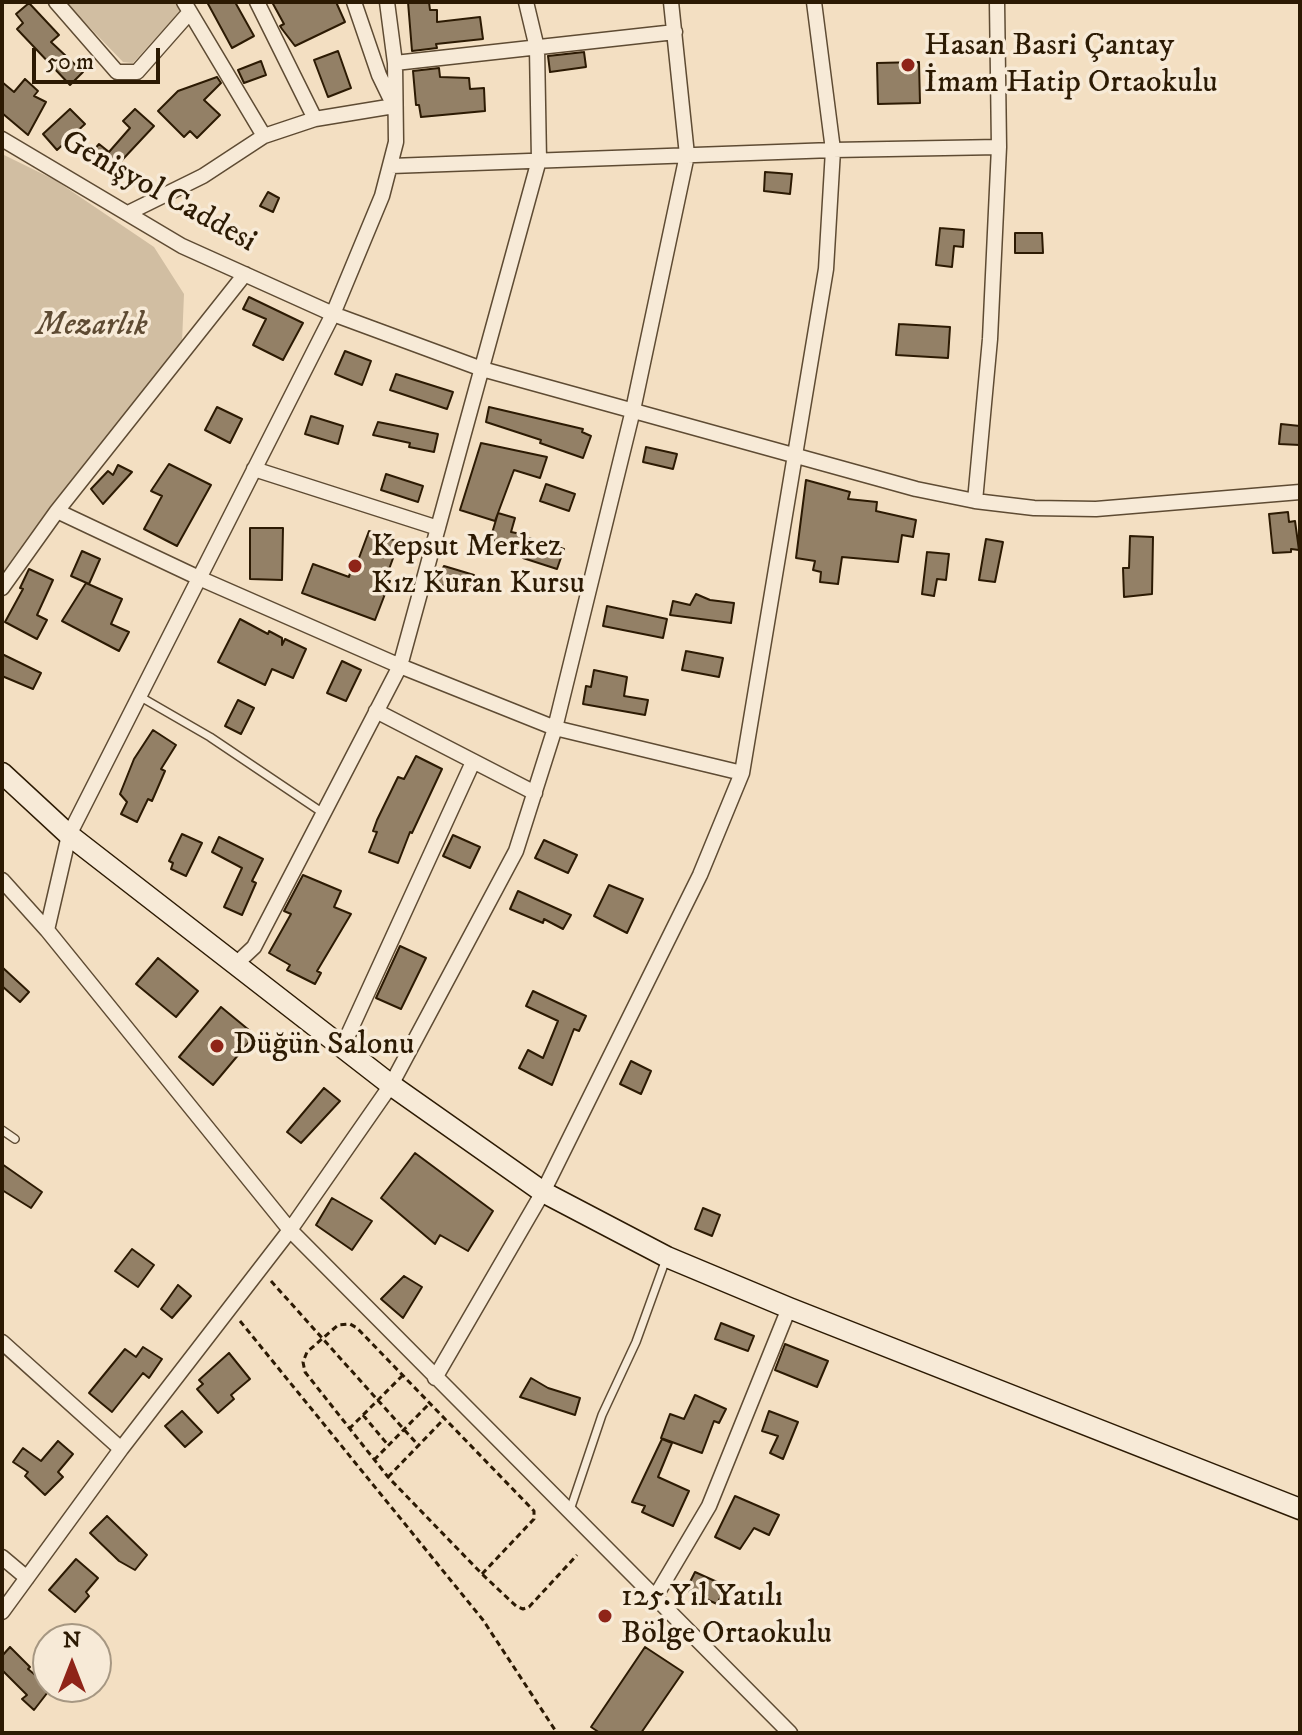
<!DOCTYPE html>
<meta charset="utf-8">
<style>
body{margin:0}
#map{position:relative;width:1302px;height:1735px;overflow:hidden;background:#f3dfc2;font-family:"IM FELL DW Pica",serif}
canvas{display:block}
.frame{position:absolute;inset:0;border:4px solid #2c1a03;pointer-events:none}
.north{position:absolute;left:32px;top:1623px;width:80px;height:80px;box-sizing:border-box;background:#f7ead7;border:2px solid #a69782;border-radius:50%;rotate:0deg;font-size:22px;font-weight:700;line-height:32px;text-align:center;color:#2c1a03}
.north::after{content:'';display:block;margin:auto;width:28px;height:36px;background:#8f2418;clip-path:polygon(50% 0,100% 100%,50% 72%,0 100%)}
.scale{position:absolute;left:32px;top:48px;width:128px;height:36px;box-sizing:border-box;border:4px solid #2c1a03;border-top:0;padding-left:10px;font-size:24px;line-height:28px;white-space:nowrap;color:#2c1a03;-webkit-text-stroke:6px #f7ead7;paint-order:stroke}
</style>
<div id="map">
<canvas width="1302" height="1735"></canvas>
<div class="frame"></div>
<div class="north">N</div>
<div class="scale">50 m</div>
</div>
<script>
const c = document.querySelector('canvas').getContext('2d');
c.lineJoin = 'round';
function fill(path, color) {
  c.fillStyle = color;
  c.fill(path, 'evenodd');
}
function poly(rows) {
  const path = new Path2D();
  for (const r of rows) {
    path.moveTo(r[0], r[1]);
    for (let i = 2; i < r.length; i += 2) path.lineTo(r[i], r[i + 1]);
  }
  return path;
}
function stroke(path, color, width, dash) {
  c.strokeStyle = color;
  c.lineWidth = width;
  c.lineCap = dash ? 'butt' : 'round';
  c.setLineDash(dash || []);
  c.stroke(path);
}
function drawText(font, color, halo, rows, align = 'center') {
  c.font = font + ' "IM FELL DW Pica",serif';
  c.lineWidth = 7;
  c.setLineDash([]);
  c.textBaseline = 'middle';
  c.strokeStyle = halo;
  c.fillStyle = color;
  for (const [text, x, y, turn = 0] of rows) {
    c.save();
    c.translate(x, y);
    c.rotate((+turn || 0) * Math.PI / 180);
    c.textAlign = isNaN(turn) ? turn : align;
    if (halo) c.strokeText(text, 0, 0);
    c.fillText(text, 0, 0);
    c.restore();
  }
}
const green = poly([
 [65,2,175,2,180,11,133,63,123,62],
 [2,154,55,180,154,247,184,294,181,366,2,582]
]);
const building = poly([
 [207,2,235,2,254,36,232,48,207,2],
 [272,2,336,2,345,22,295,46,282,29,280,26,284,24,272,2],
 [408,2,429,2,430,10,437,10,437,22,480,17,483,39,436,44,437,48,412,51,408,2],
 [29,3,59,35,51,42,83,72,70,85,17,29,23,23,16,14,29,3],
 [338,51,351,88,328,97,314,60,338,51],
 [584,52,586,67,550,72,548,56,584,52],
 [261,61,266,75,244,83,238,70,261,61],
 [919,62,920,103,878,104,877,63,919,62],
 [439,68,440,77,469,78,470,89,484,88,485,111,421,117,419,105,416,105,413,71,439,68],
 [217,77,221,83,204,100,220,115,197,138,190,131,184,137,158,111,178,91,217,77],
 [25,79,38,91,34,96,46,102,28,135,2,113,2,82,14,92,25,79],
 [70,109,85,124,57,150,43,134,70,109],
 [135,109,154,126,109,174,88,157,99,144,109,152,130,128,123,121,135,109],
 [765,172,792,174,790,194,764,191,765,172],
 [268,192,279,198,273,212,260,206,268,192],
 [940,228,964,230,963,247,954,246,952,267,936,265,940,228],
 [1015,233,1042,233,1043,253,1015,253,1015,233],
 [249,297,303,323,283,360,253,345,266,319,243,309,249,297],
 [899,324,950,327,948,358,896,355,899,324],
 [345,351,371,361,362,385,335,374,345,351],
 [396,374,453,392,447,409,390,390,396,374],
 [217,407,242,419,230,443,205,430,217,407],
 [489,407,583,429,582,432,591,436,583,458,540,443,541,440,486,422,489,407],
 [311,416,343,426,338,444,305,434,311,416],
 [378,422,438,434,434,452,409,447,410,443,373,435,378,422],
 [1281,424,1300,426,1300,445,1279,444,1281,424],
 [481,443,547,457,540,478,514,470,495,521,460,510,481,443],
 [646,447,677,454,673,469,643,462,646,447],
 [169,464,211,485,177,546,144,529,162,496,151,491,169,464],
 [118,465,132,472,103,504,91,489,108,471,113,475,118,465],
 [386,474,423,486,418,502,381,490,386,474],
 [806,480,850,492,848,499,877,502,876,511,916,520,913,537,902,535,898,562,842,557,838,584,820,582,821,572,813,570,815,561,796,558,806,480],
 [546,484,575,494,569,511,540,501,546,484],
 [1288,512,1289,522,1295,521,1299,550,1291,549,1291,552,1273,553,1269,514,1288,512],
 [498,513,515,518,511,532,521,534,517,548,490,540,498,513],
 [250,528,283,528,282,580,250,579,250,528],
 [369,531,399,542,385,580,390,581,375,620,302,593,313,564,349,577,350,573,353,574,369,531],
 [1130,536,1153,537,1152,594,1124,597,1123,568,1129,568,1130,536],
 [529,538,564,549,557,569,523,558,529,538],
 [986,539,1003,542,995,582,979,580,986,539],
 [82,551,100,559,89,584,71,576,82,551],
 [927,552,949,554,946,580,937,579,934,596,922,594,927,552],
 [444,566,474,575,468,593,433,582,437,568,442,570,444,566],
 [29,569,53,580,37,615,47,620,37,639,5,622,23,589,20,588,29,569],
 [86,583,122,599,111,624,129,632,119,651,62,621,86,583],
 [696,594,710,600,734,603,731,623,670,615,673,601,690,605,696,594],
 [607,606,667,619,663,638,603,626,607,606],
 [240,619,268,634,269,631,282,638,282,645,285,639,306,649,293,678,272,669,265,685,218,662,240,619],
 [686,651,723,658,719,677,682,670,686,651],
 [2,654,41,673,33,689,2,676,2,654],
 [342,661,361,670,346,701,327,693,342,661],
 [594,670,627,677,624,696,648,700,645,715,583,704,586,686,591,687,594,670],
 [238,700,254,708,241,734,225,726,238,700],
 [153,730,176,745,161,769,165,771,152,801,148,799,137,822,121,814,127,802,120,794,134,759,153,730],
 [416,756,442,769,412,833,410,832,398,863,369,852,377,832,373,831,377,820,398,777,404,779,416,756],
 [182,834,202,843,186,876,171,869,173,863,169,861,182,834],
 [453,835,480,847,470,868,443,856,453,835],
 [219,837,263,859,252,881,256,883,242,915,224,907,242,868,212,852,219,837],
 [544,840,577,855,568,873,535,858,544,840],
 [303,875,341,891,334,907,351,914,317,971,321,973,315,984,287,970,290,965,269,953,291,914,284,911,303,875],
 [609,885,643,899,627,933,594,916,609,885],
 [518,891,571,915,563,929,544,919,543,923,510,909,518,891],
 [400,946,426,958,401,1009,376,998,400,946],
 [158,958,198,991,176,1017,136,984,158,958],
 [2,967,29,992,20,1002,2,986,2,967],
 [533,991,586,1016,579,1031,574,1029,552,1085,519,1068,528,1050,543,1058,558,1021,526,1006,533,991],
 [221,1007,255,1035,213,1085,179,1057,221,1007],
 [631,1061,651,1071,641,1094,620,1084,631,1061],
 [324,1088,340,1101,301,1143,287,1132,324,1088],
 [415,1153,493,1211,468,1251,440,1235,435,1244,381,1198,415,1153],
 [2,1164,42,1192,31,1208,2,1190,2,1164],
 [332,1198,372,1221,352,1250,316,1225,332,1198],
 [703,1208,720,1215,712,1236,695,1229,703,1208],
 [132,1249,154,1265,138,1287,115,1271,132,1249],
 [404,1276,422,1287,403,1318,381,1299,404,1276],
 [178,1285,191,1296,172,1318,161,1309,178,1285],
 [721,1323,754,1336,748,1351,715,1339,721,1323],
 [785,1344,828,1361,817,1387,775,1370,785,1344],
 [143,1347,162,1359,149,1378,143,1373,112,1412,89,1393,125,1349,136,1357,143,1347],
 [229,1353,250,1379,231,1395,234,1399,218,1413,197,1389,203,1384,199,1380,229,1353],
 [531,1378,548,1388,580,1398,575,1415,520,1397,531,1378],
 [695,1395,726,1409,719,1423,714,1421,702,1453,661,1438,670,1414,684,1419,695,1395],
 [182,1411,202,1432,185,1447,165,1426,182,1411],
 [769,1411,798,1422,783,1459,770,1453,778,1436,762,1431,769,1411],
 [662,1439,672,1443,658,1477,689,1491,673,1526,642,1512,645,1506,632,1502,662,1439],
 [58,1441,73,1454,58,1472,63,1477,45,1495,25,1476,28,1472,13,1462,23,1448,41,1461,58,1441],
 [735,1496,779,1515,769,1535,754,1528,740,1549,715,1537,735,1496],
 [107,1516,147,1555,135,1570,119,1561,90,1533,107,1516],
 [76,1559,98,1578,86,1592,89,1596,75,1612,49,1590,76,1559],
 [695,1572,726,1586,717,1604,686,1590,695,1572],
 [10,1647,30,1667,28,1669,51,1688,34,1710,22,1699,27,1695,2,1670,2,1656,10,1647],
 [645,1647,683,1672,641,1733,600,1733,591,1727,645,1647]
]);
const path = poly([
 [271,1281,418,1445],
 [240,1321,483,1620,557,1733],
 [363,1415,388,1445],
 [349,1429,403,1375],
 [374,1460,430,1403],
 [388,1477,444,1419],
 [482,1574,534,1519,534,1511,357,1328,350,1324,338,1325,307,1352,303,1362,305,1372,388,1477,482,1574,516,1606,523,1609,529,1607,577,1555]
]);
const lane = poly([
 [139,696,210,737,323,813],
 [2,1130,15,1139],
 [569,1513,602,1415,636,1342,666,1259]
]);
const street = poly([
 [56,2,117,72,137,72,189,13],
 [184,2,264,136],
 [257,2,315,119],
 [395,63,675,32],
 [2,139,182,246,333,314,482,369,916,489,975,501,1034,508,1096,509,1300,492],
 [391,166,833,150,999,147],
 [128,213,203,176,264,136,315,119,394,106,379,75,354,2],
 [254,469,438,528],
 [975,501,990,339,999,147,997,2],
 [57,511,199,578,400,666,555,728,742,773],
 [2,588,57,511,245,274],
 [376,711,535,793],
 [2,880,47,930,290,1230,790,1733],
 [47,930,69,835,333,314,382,196,396,142,395,63,387,2],
 [237,963,254,947,400,666,539,160,537,48,526,2],
 [343,1046,473,762],
 [2,1342,121,1449],
 [435,1378,543,1192,700,875,742,773,826,269,833,150,814,2],
 [2,1557,27,1578],
 [654,1599,709,1506,789,1308],
 [2,1612,121,1449,290,1230,391,1085,516,851,555,728,633,410,687,155,671,2]
]);
const secondary = poly([
 [2,773,69,835,391,1085,543,1192,667,1257,789,1308,1300,1509]
]);
const markers = [
 [908,65,8,"#8f2418"],
 [355,566,8,"#8f2418"],
 [217,1046,8,"#8f2418"],
 [605,1616,8,"#8f2418"]
];
const poiNames = [
 ["Hasan Basri Çantay",924,47],
 ["İmam Hatip Ortaokulu",924,84],
 ["Kepsut Merkez",371,548],
 ["Kız Kuran Kursu",371,585],
 ["Düğün Salonu",233,1046],
 ["125.Yıl Yatılı",621,1598],
 ["Bölge Ortaokulu",621,1635]
];
const streetNames = [
 ["Genişyol Caddesi",158,193,29]
];
const parkNames = [
 ["Mezarlık",92,327]
];
fill(green, '#d1bea2');
fill(building, '#938066');
stroke(building, '#2c1a03', 2);
stroke(lane, '#5e4b33', 10);
stroke(street, '#5e4b33', 17);
stroke(secondary, '#2c1a03', 23);
stroke(path, '#2c1a03', 3, [6, 4]);
stroke(lane, '#f7ead7', 7);
stroke(street, '#f7ead7', 14);
stroke(secondary, '#f7ead7', 20);
for (const [x, y, r, color] of markers) {
  const dot = new Path2D();
  dot.arc(x, y, r, 0, 2 * Math.PI);
  c.fillStyle = color;
  c.fill(dot);
  stroke(dot, '#f7ead7', 3);
}
drawText('32px', '#2c1a03', '#f7ead7', poiNames, 'left');
drawText('32px', '#2c1a03', '#f7ead7', streetNames);
drawText('italic 32px', '#5e4b33', '#f7ead7', parkNames);
</script>
